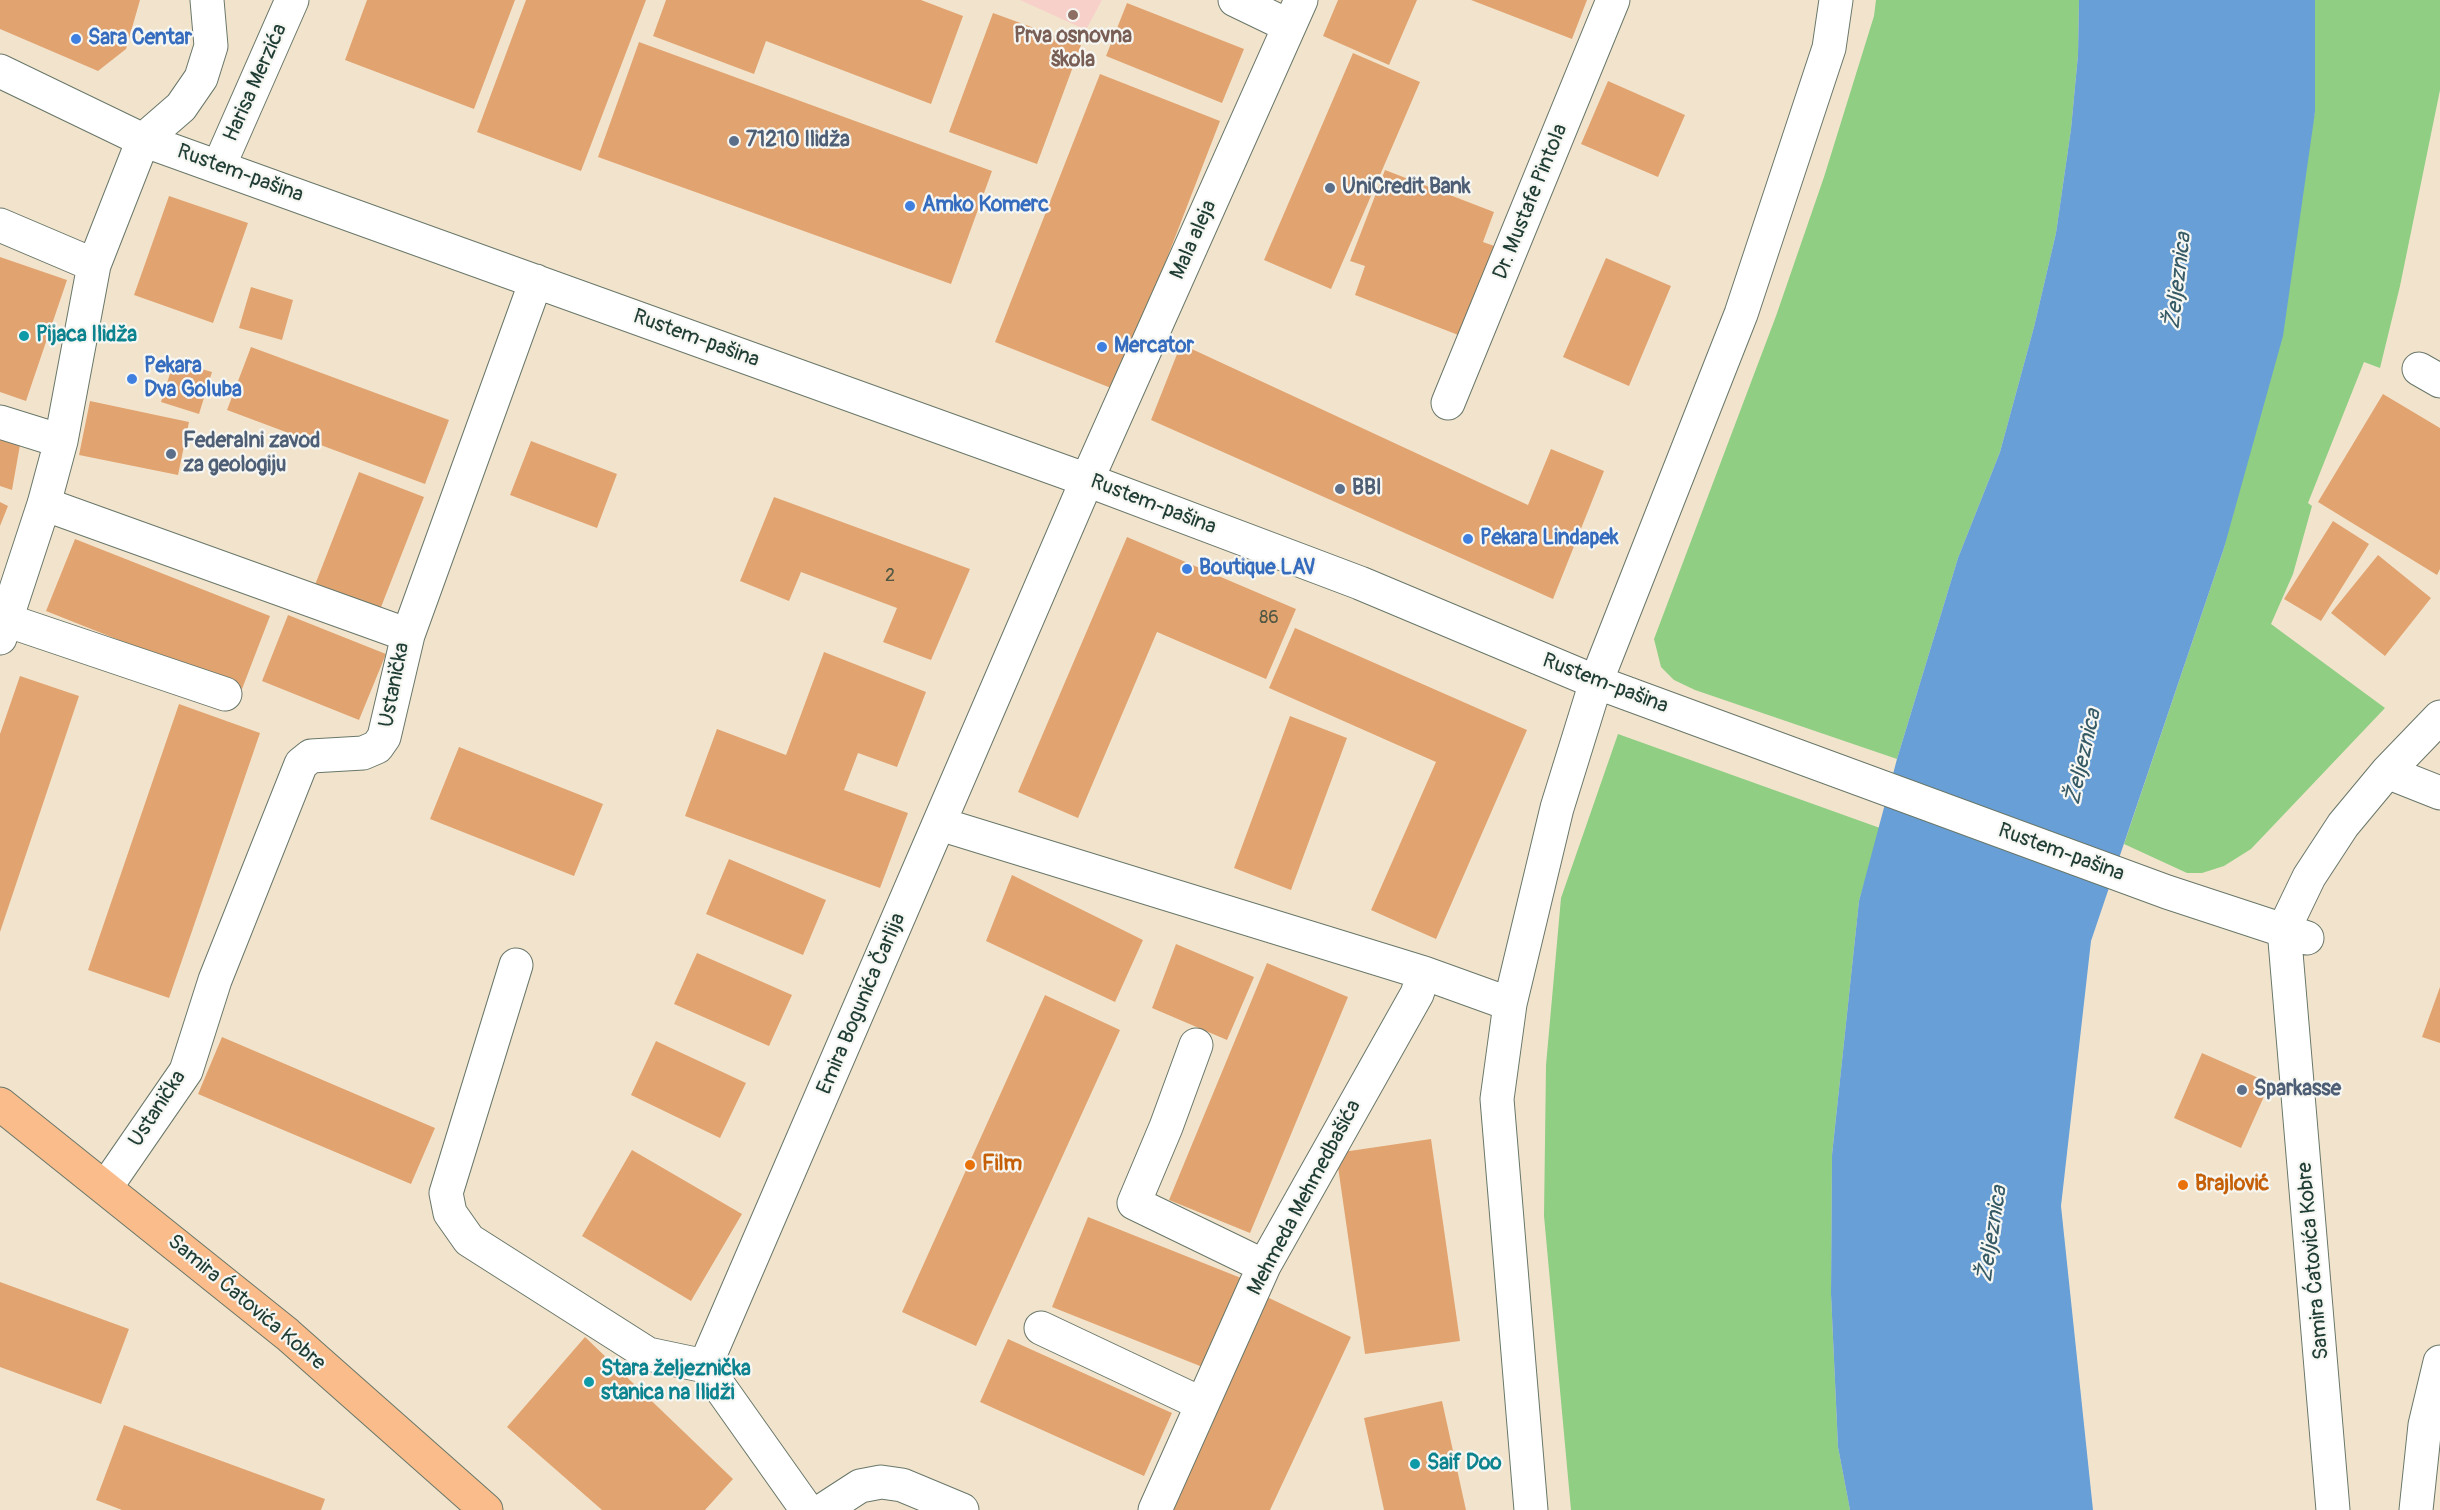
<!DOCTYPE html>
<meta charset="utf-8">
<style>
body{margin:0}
canvas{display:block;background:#f2e4cc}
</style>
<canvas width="2440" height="1510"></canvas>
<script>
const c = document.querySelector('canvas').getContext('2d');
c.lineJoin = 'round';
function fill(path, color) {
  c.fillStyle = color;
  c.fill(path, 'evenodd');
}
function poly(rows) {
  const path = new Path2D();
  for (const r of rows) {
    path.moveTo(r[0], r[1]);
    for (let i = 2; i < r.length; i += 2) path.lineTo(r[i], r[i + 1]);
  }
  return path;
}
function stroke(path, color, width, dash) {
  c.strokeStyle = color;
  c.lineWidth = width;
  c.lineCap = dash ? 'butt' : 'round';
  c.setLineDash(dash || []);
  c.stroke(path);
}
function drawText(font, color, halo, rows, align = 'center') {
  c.font = font + ' Pangolin,sans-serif';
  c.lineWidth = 4.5;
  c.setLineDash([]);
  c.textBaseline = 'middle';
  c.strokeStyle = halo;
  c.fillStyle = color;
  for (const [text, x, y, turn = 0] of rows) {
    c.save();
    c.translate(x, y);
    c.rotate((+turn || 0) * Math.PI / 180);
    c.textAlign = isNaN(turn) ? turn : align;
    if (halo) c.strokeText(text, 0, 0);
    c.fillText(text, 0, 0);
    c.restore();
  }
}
const built = poly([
 [1020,0,1102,0,1086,30]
]);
const green = poly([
 [1876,0,2079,0,2078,55,2071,129,2056,233,2034,327,2000,452,1958,558,1897,759,1695,690,1674,680,1661,667,1654,639,1776,316,1824,177,1874,16],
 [2315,0,2440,0,2440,90,2400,286,2380,368,2364,362,2308,503,2312,506,2293,574,2271,624,2385,708,2251,849,2224,866,2202,873,2187,873,2124,844,2224,548,2315,112],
 [1618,734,1880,828,1859,901,1832,1155,1831,1294,1838,1447,1850,1510,1571,1510,1544,1216,1546,1065,1561,898]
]);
const water = poly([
 [2079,0,2315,0,2315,112,2283,336,2224,548,2091,941,2061,1206,2093,1510,1850,1510,1838,1447,1831,1294,1832,1155,1859,901,1897,759,1958,558,2000,452,2034,327,2056,233,2071,129,2078,55]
]);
const building = poly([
 [0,0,140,0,126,49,98,71,0,29],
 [367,0,515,0,474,109,345,60],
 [526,0,646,0,581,171,477,132],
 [666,0,921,0,963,16,931,104,766,41,754,74,653,36],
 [1338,0,1417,0,1389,65,1323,36],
 [1471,0,1587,0,1572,39],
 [1127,3,1244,49,1222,103,1106,56],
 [993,13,1081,45,1037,164,949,132],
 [639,42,992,171,951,284,598,157],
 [1353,53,1420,82,1331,289,1264,260],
 [1100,74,1220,121,1116,390,995,342],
 [1608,81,1685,115,1658,177,1581,144],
 [1385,170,1494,212,1483,242,1500,248,1466,338,1355,295,1365,266,1350,261],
 [169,196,248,223,213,323,134,295],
 [0,257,67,280,26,401,0,392],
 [1606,258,1671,286,1629,386,1563,357],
 [251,287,293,300,282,340,239,328],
 [1181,344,1528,505,1551,449,1604,471,1553,599,1151,420],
 [251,347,449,420,425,484,227,410],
 [174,361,212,372,199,414,161,402],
 [2383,394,2440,428,2440,569,2437,575,2318,502],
 [90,401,189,422,178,475,79,455],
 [0,437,20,445,12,490,0,486],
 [531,441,617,474,597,528,510,495],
 [359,472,424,497,376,620,311,595],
 [774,497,970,569,931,660,883,642,897,608,801,572,789,601,740,581],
 [0,502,8,506,0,526],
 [2333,521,2369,544,2321,621,2284,599],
 [1127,537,1296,609,1266,679,1157,632,1078,818,1018,792],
 [75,539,270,616,242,689,46,611],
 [2378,555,2431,598,2385,656,2331,613],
 [288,615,386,654,359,720,262,681],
 [1295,628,1527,730,1436,939,1371,910,1436,762,1269,688],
 [824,652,926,692,897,767,858,753,844,790,908,813,880,888,685,816,717,729,786,755],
 [20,676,79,696,0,932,0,734],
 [179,704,260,733,169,998,88,970],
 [1290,716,1347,738,1291,890,1234,868],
 [459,747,603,804,574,876,430,819],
 [729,859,826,900,803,955,706,914],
 [1012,875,1143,940,1115,1002,986,941],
 [1176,944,1254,977,1227,1040,1152,1008],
 [697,953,792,995,769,1046,674,1004],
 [1267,963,1348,997,1250,1233,1169,1200],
 [2440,987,2440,1043,2422,1037],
 [1045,995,1120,1030,976,1346,902,1312],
 [222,1037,435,1128,411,1184,198,1094],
 [656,1041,746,1083,720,1138,631,1095],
 [2202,1053,2270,1083,2241,1148,2174,1118],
 [1431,1139,1460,1341,1365,1354,1336,1153],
 [632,1150,742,1214,691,1301,582,1236],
 [1088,1217,1241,1278,1205,1368,1052,1307],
 [0,1282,129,1329,101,1404,0,1367],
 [1267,1297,1351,1337,1270,1510,1166,1510],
 [585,1337,733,1479,705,1510,602,1510,507,1427],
 [1008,1339,1172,1413,1144,1476,980,1402],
 [1442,1401,1466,1510,1384,1510,1364,1418],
 [124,1425,325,1499,321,1510,122,1510,96,1500]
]);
const minor = poly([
 [1235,0,1289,26],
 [0,71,143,140,1087,480,1360,583,1596,682,2167,892,2307,938],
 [219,166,292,0],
 [0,225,94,265],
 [2419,369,2440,381],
 [1448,403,1613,0],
 [0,422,61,441],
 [44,504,408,635,384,737,377,747,363,753,311,756,301,764,215,980,186,1071,106,1187],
 [6,620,225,694],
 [408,635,536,281],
 [0,638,44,504,61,441,94,265,143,140,181,107,201,78,211,46,207,0],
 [2387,772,2440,793],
 [940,824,1424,973],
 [516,965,446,1193,450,1213,469,1240,648,1354,705,1366],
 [1196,1045,1166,1127,1134,1203,1264,1266],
 [1041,1328,1202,1404],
 [807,1510,705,1366,1087,480,1301,0],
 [823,1510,860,1486,881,1482,902,1485,962,1510],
 [1155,1510,1264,1266,1417,994,1424,973,1510,1004],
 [1531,1510,1497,1099,1510,1004,1557,808,1596,682,1741,314,1829,48,1836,0],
 [2333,1510,2284,929,2309,877,2343,825,2387,772,2440,717],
 [2416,1510,2425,1425,2440,1362]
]);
const major = poly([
 [0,1104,287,1334,486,1510]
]);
const markers = [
 [1073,15,6,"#8d6e63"],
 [76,39,6,"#3f7fe0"],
 [734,141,6,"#5c6f8a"],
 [1330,188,6,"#5c6f8a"],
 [910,206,6,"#3f7fe0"],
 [24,336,6,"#0f9aa8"],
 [1102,347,6,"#3f7fe0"],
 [132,379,6,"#3f7fe0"],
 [171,454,6,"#5c6f8a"],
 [1340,489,6,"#5c6f8a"],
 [1468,539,6,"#3f7fe0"],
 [1187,569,6,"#3f7fe0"],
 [2242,1090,6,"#5c6f8a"],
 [970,1165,6,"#e8710a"],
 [2183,1185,6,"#e8710a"],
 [589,1382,6,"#0f9aa8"],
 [1415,1464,6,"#0f9aa8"]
];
const numberNames = [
 ["2",890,576],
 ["86",1269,618]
];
const educationNames = [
 ["Prva osnovna",1073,37],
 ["škola",1073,61]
];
const shopNames = [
 ["Sara Centar",88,39],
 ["Amko Komerc",922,206],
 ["Mercator",1114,347],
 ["Pekara",144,367],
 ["Dva Goluba",144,391],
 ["Pekara Lindapek",1480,539],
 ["Boutique LAV",1199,569]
];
const streetNames = [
 ["Harisa Merzića",256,83,-66],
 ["Rustem-pašina",240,174,20],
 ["Dr. Mustafe Pintola",1531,202,-68],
 ["Mala aleja",1194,240,-66],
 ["Rustem-pašina",696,339,20],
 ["Rustem-pašina",1153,505,21],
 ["Rustem-pašina",1605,684,21],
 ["Ustanička",395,685,-79],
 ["Rustem-pašina",2061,853,20],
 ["Emira Bogunića Čarlija",862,1004,-67],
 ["Ustanička",158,1109,-57],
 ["Mehmeda Mehmedbašića",1305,1198,-62],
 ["Samira Ćatovića Kobre",2314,1261,-95],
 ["Samira Ćatovića Kobre",246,1303,40]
];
const serviceNames = [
 ["71210 Ilidža",746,141],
 ["UniCredit Bank",1342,188],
 ["Federalni zavod",183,442],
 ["za geologiju",183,466],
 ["BBI",1352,489],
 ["Sparkasse",2254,1090]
];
const cultureNames = [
 ["Pijaca Ilidža",36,336],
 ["Stara željeznička",601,1370],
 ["stanica na Ilidži",601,1394],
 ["Saif Doo",1427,1464]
];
const foodNames = [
 ["Film",982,1165],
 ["Brajlović",2195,1185]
];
const waterNames = [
 ["Željeznica",2179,281,-83],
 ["Željeznica",2084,757,-77],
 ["Željeznica",1993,1234,-81]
];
fill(built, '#f7d1c9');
fill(green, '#90ce84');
fill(water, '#689fd6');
fill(building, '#e1a471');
stroke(minor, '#697769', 35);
stroke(major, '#697769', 35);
stroke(minor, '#fff', 33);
stroke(major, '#f9bc8a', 33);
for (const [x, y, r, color] of markers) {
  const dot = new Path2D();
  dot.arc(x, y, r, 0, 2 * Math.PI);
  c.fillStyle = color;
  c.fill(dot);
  stroke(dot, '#f6f6f2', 2);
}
drawText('18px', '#505743', null, numberNames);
drawText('bold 21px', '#785e54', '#f6f6f2', educationNames);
drawText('bold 21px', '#366cbe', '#f6f6f2', shopNames, 'left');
drawText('21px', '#1f3d34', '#f6f6f2', streetNames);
drawText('bold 21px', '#4e5e75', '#f6f6f2', serviceNames, 'left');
drawText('bold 21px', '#0d838f', '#f6f6f2', cultureNames, 'left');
drawText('bold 21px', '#c56008', '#f6f6f2', foodNames, 'left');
drawText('italic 22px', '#355a65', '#f6f6f2', waterNames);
</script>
